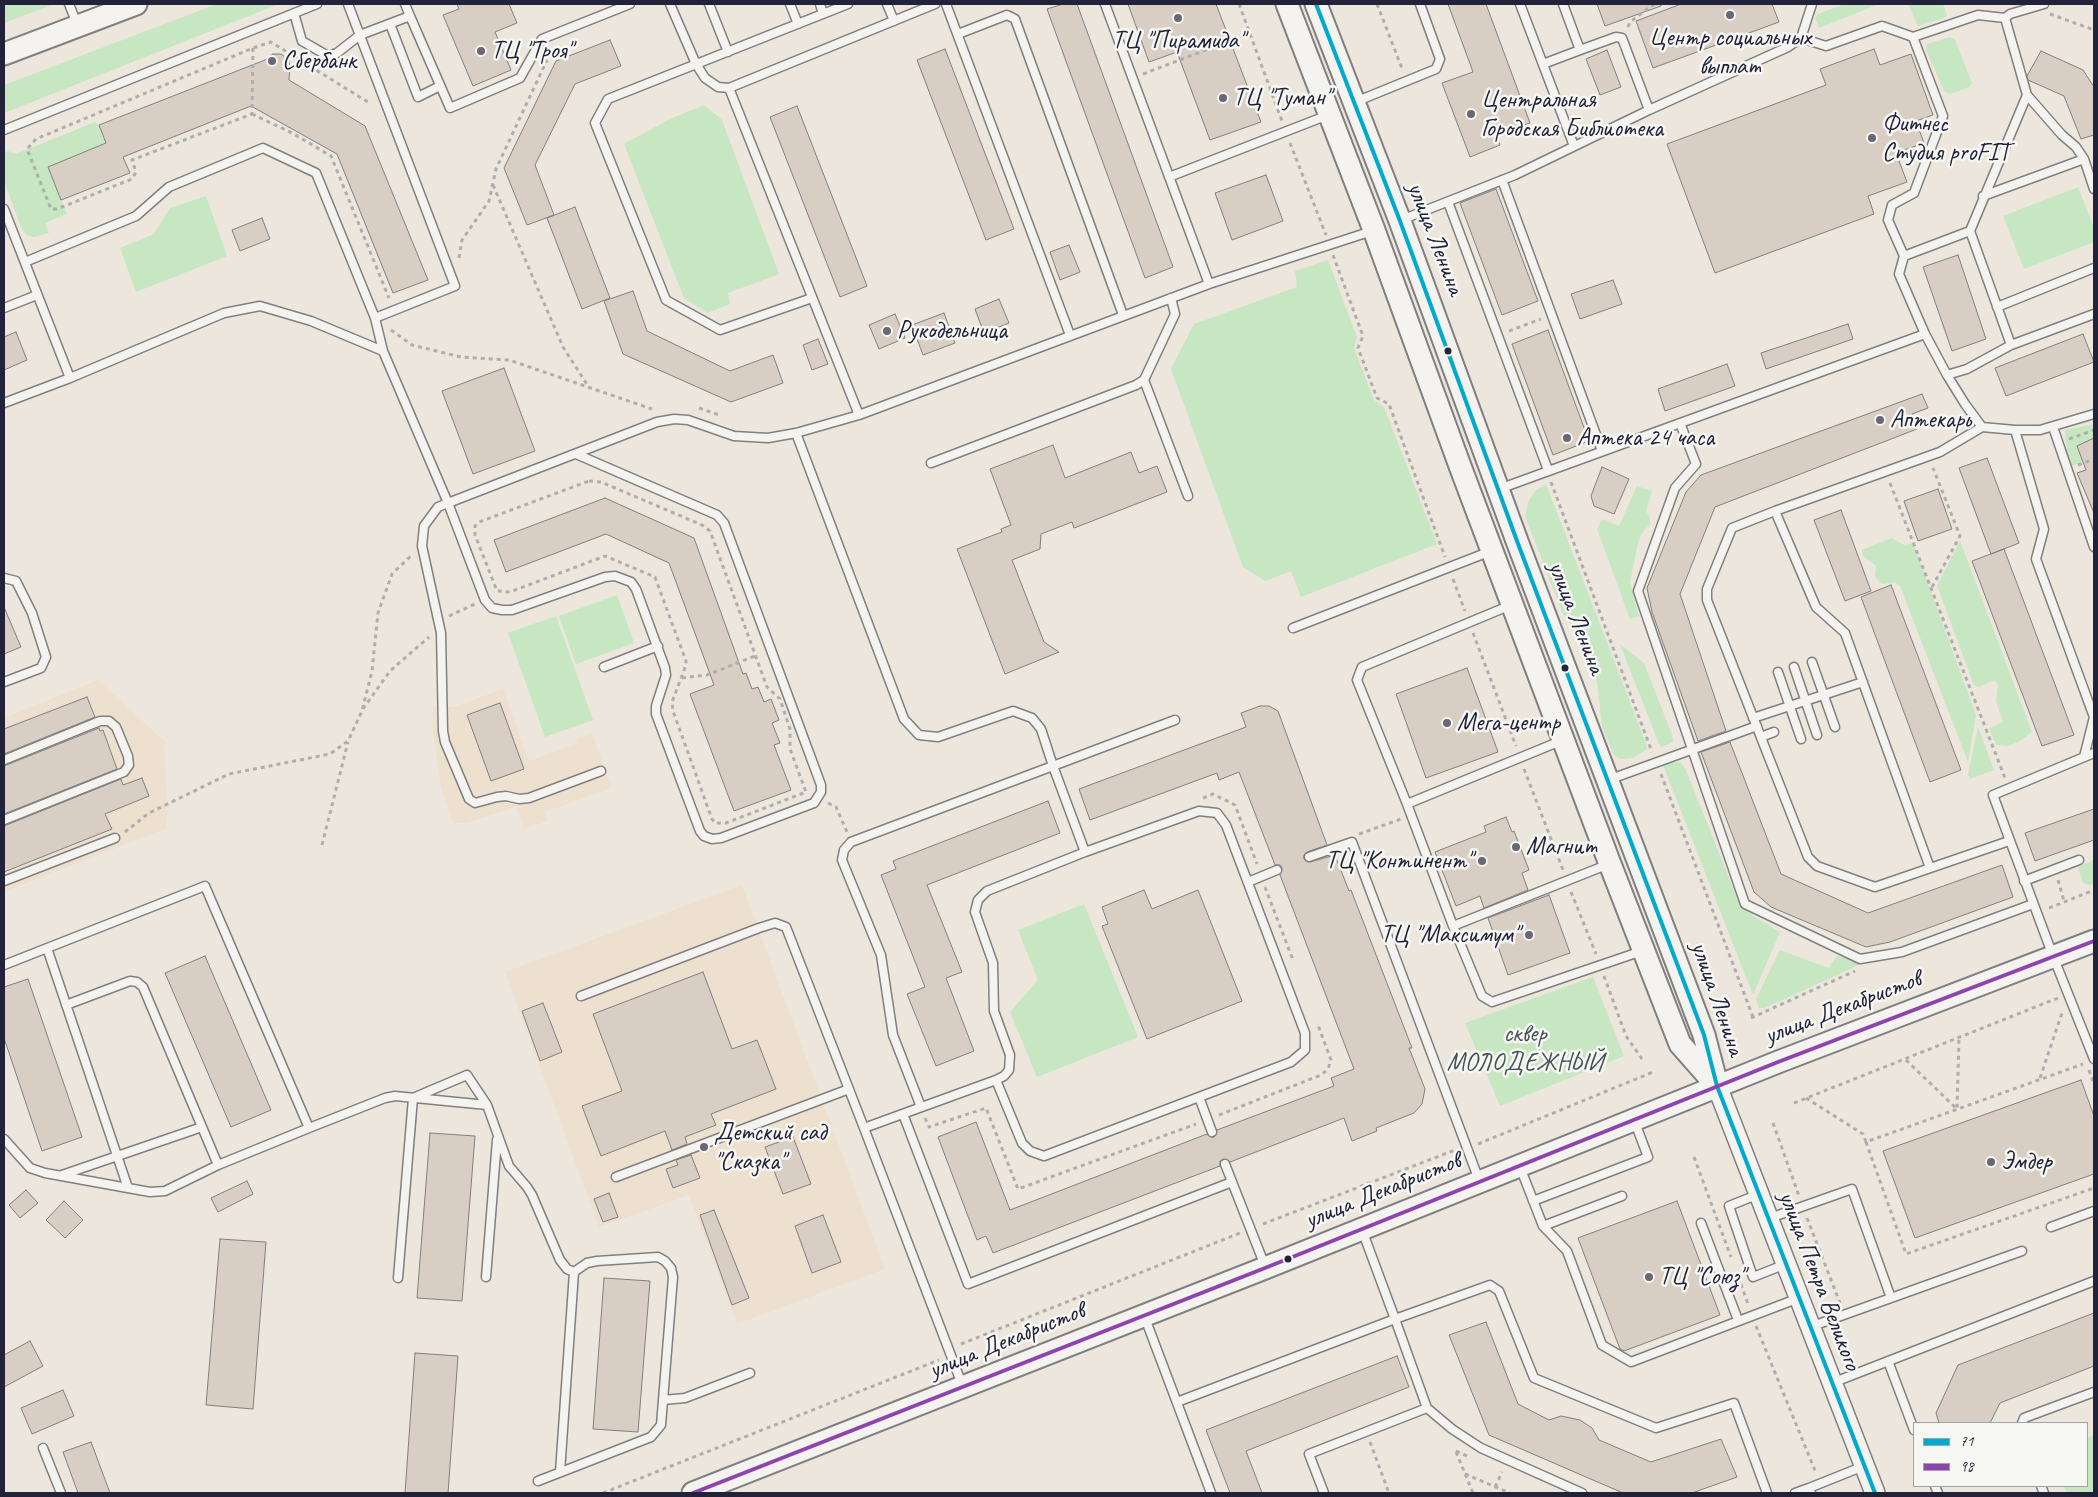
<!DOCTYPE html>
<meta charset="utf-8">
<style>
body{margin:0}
#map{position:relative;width:2098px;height:1497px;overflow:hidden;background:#ece6dd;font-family:Caveat,sans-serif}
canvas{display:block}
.frame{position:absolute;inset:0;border:5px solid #22223b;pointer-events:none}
.legend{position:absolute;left:1913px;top:1422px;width:175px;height:65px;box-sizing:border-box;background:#f6f6f2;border:1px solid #a1a1a9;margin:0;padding:6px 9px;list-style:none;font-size:15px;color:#22223b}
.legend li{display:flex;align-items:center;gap:10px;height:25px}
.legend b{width:25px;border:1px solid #a1a1a9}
</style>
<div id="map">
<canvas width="2098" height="1497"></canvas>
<div class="frame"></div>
<ul class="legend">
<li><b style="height:6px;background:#00a9ce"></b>71</li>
<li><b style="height:6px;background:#8e44ad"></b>98</li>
</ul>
</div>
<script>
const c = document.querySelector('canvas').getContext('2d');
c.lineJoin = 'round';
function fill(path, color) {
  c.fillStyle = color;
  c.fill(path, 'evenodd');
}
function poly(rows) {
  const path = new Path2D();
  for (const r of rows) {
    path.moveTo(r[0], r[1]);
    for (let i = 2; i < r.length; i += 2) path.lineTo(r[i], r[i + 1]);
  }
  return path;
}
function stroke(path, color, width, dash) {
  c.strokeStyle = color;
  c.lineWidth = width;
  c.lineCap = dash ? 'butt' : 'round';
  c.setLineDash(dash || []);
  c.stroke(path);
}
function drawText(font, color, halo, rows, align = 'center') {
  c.font = font + ' Caveat,sans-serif';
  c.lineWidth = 5;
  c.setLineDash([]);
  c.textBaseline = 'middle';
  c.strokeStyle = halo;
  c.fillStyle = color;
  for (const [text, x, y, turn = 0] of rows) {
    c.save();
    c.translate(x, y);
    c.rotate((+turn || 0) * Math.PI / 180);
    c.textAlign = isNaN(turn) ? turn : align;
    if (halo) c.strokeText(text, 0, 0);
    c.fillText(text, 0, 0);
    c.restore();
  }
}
const built = poly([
 [98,680,165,742,167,828,4,892,4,718],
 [503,689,529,761,577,744,576,738,592,733,612,788,545,812,548,821,524,829,516,807,467,823,453,823,441,787,433,732,433,707,454,707],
 [742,885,885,1269,737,1324,689,1195,599,1227,505,972]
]);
const green = poly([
 [4,4,54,4,4,23],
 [217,4,279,4,4,113,4,85],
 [1845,4,1879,4,1819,28,1815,18,1818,14],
 [1908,4,1943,4,1947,15,1944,18,1918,26],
 [1950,37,1955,40,1972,83,1969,87,1950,94,1944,91,1926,50,1927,44],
 [704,105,722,120,779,274,728,293,730,304,707,313,684,298,624,144,670,119],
 [95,122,99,125,106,143,48,167,67,214,45,223,49,233,34,237,26,235,21,227,4,181,4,153,8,151,16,154],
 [2078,187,2094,228,2094,242,2024,269,2003,216],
 [206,196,227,256,136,292,120,248,154,234,170,208],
 [1328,260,1357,337,1354,348,1374,400,1384,407,1437,544,1301,597,1291,571,1265,581,1243,567,1171,369,1194,324,1297,287,1295,271],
 [2094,424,2094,455,2069,468,2065,430],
 [1546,484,1645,741,1647,749,1633,758,1621,759,1616,757,1613,753,1602,726,1597,682,1577,634,1562,612,1525,516,1529,500,1536,490],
 [1637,486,1652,491,1646,511,1650,517,1650,524,1642,533,1638,543,1630,582,1639,616,1630,619,1597,529,1602,519,1619,526],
 [1892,538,1904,545,1913,543,1976,715,1968,762,1900,586,1895,582,1883,584,1880,583,1875,576,1876,566,1863,556,1862,550],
 [1960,541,2032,732,2018,742,2008,746,1996,745,1989,728,2003,722,1996,701,1998,684,1995,680,1979,687,1974,685,1937,586],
 [617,595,634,643,576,664,559,616],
 [556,616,593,720,545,737,508,633],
 [1620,644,1644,663,1672,735,1673,742,1662,747,1659,744],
 [1978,727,1994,770,1970,779,1968,774],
 [1677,762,1681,763,1685,768,1737,898,1753,916,1780,932,1753,995,1663,765],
 [2094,860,2094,883,2089,885,2083,883,2078,867],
 [1084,904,1138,1037,1037,1077,1010,1012,1038,980,1018,930],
 [1780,950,1829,968,1837,956,1863,963,1765,1008,1759,1008,1756,999],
 [1593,977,1624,1056,1500,1106,1465,1023],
 [2094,1435,2094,1493,2067,1493,2064,1486,2087,1486,2087,1438]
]);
const building = poly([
 [457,4,509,4,517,23,495,32,511,70,473,86,443,15,459,9,457,4],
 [1063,4,1077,4,1173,267,1145,278,1047,9,1063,4],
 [1128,4,1216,4,1261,122,1210,140,1177,52,1149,62,1128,4],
 [1448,4,1486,4,1530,123,1496,135,1500,145,1470,157,1442,83,1473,72,1448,4],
 [1597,4,1661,4,1661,6,1605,26,1597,4],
 [1681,4,1772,4,1779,22,1653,68,1636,21,1681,4],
 [610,40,621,66,575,84,535,165,554,215,527,225,504,168,556,61,610,40],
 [945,49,1014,229,986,240,917,60,945,49],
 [1874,49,1880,65,1911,54,1933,115,1916,121,1924,143,1896,153,1907,182,1868,196,1874,214,1715,273,1667,144,1826,85,1820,69,1874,49],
 [1607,50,1621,87,1600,95,1586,59,1607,50],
 [2041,51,2083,70,2094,87,2094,135,2081,139,2064,96,2028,80,2027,76,2041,51],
 [273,54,281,54,289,60,290,67,289,80,365,126,428,280,393,293,337,154,251,106,123,157,130,173,61,200,48,167,106,143,99,125,265,60,273,54],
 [797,106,867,286,840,297,770,117,797,106],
 [1266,175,1283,221,1232,240,1215,193,1266,175],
 [1496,189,1538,301,1502,315,1460,203,1496,189],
 [575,207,610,298,582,309,547,218,575,207],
 [262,218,270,239,240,251,232,230,262,218],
 [1069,245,1080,272,1060,280,1050,252,1069,245],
 [1958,255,1986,339,1952,351,1923,267,1958,255],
 [1613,280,1622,304,1580,319,1571,294,1613,280],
 [633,291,647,331,730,371,773,355,783,383,731,402,623,354,604,301,633,291],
 [999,299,1009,323,984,333,975,309,999,299],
 [944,313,955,343,923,355,912,325,944,313],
 [895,314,905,338,879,349,869,325,895,314],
 [1848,324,1853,339,1766,369,1761,353,1848,324],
 [1548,330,1589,441,1553,455,1512,344,1548,330],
 [16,332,27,360,4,370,4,337,16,332],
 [2083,334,2094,362,2006,396,1995,368,2083,334],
 [818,339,828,364,812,370,803,345,818,339],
 [1727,364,1735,386,1665,411,1658,389,1727,364],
 [504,368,535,451,473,474,442,391,504,368],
 [1922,394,1928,408,1912,414,1917,429,1715,507,1680,594,1726,731,1698,741,1652,612,1647,588,1686,492,1701,475,1922,394],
 [2094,438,2094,513,2077,473,2086,470,2077,446,2094,438],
 [1053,445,1065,478,1131,452,1139,473,1157,466,1167,492,1074,528,1072,522,1041,534,1040,549,1012,560,1044,642,1059,652,1005,674,957,549,1002,532,1001,529,1011,525,990,469,1053,445],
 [1987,458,2019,543,1991,554,1959,468,1987,458],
 [1602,467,1629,479,1614,514,1594,506,1591,496,1602,467],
 [1938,489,1952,529,1918,541,1904,501,1938,489],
 [605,498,694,538,743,674,746,673,752,689,758,687,764,702,771,699,779,720,772,723,780,743,774,745,791,790,734,811,690,694,714,685,669,563,606,534,506,572,494,540,605,498],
 [1841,510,1871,591,1845,601,1814,520,1841,510],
 [2004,549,2074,735,2042,746,1972,561,2004,549],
 [1891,585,1961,770,1930,782,1861,597,1891,585],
 [4,607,21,647,4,654,4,607],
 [1467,668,1498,752,1426,778,1396,694,1467,668],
 [87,697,95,717,4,754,4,729,87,697],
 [500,703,524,769,491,781,467,715,500,703],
 [1260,706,1269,706,1278,711,1327,845,1307,852,1304,855,1304,859,1310,862,1335,855,1349,891,1351,890,1412,1048,1409,1048,1425,1089,1422,1104,1414,1113,1376,1128,1377,1131,1352,1141,1344,1118,1230,1162,1223,1159,1220,1161,1220,1166,993,1253,986,1236,977,1240,938,1137,976,1122,1010,1210,1207,1134,1211,1137,1214,1137,1217,1130,1334,1086,1331,1078,1354,1069,1280,875,1282,868,1280,865,1275,865,1239,772,1219,780,1217,773,1090,820,1079,789,1246,727,1241,713,1260,706],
 [99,728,100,731,103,730,117,769,4,814,4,766,99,728],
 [1730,742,1781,874,1868,913,2002,865,2013,897,1890,942,1866,947,1771,907,1754,892,1701,752,1730,742],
 [142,778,149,796,105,814,112,829,4,872,4,826,121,779,123,785,142,778],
 [1048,801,1060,833,927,885,962,972,946,978,974,1051,936,1066,907,994,925,987,881,875,896,869,893,861,1048,801],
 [2094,809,2094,840,2035,861,2025,833,2094,809],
 [1506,817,1512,832,1514,831,1529,870,1522,873,1528,890,1484,908,1480,896,1456,906,1435,852,1486,832,1484,826,1506,817],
 [1144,890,1152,909,1198,890,1242,1001,1147,1039,1102,926,1108,924,1102,907,1144,890],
 [1549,895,1570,953,1508,975,1488,918,1549,895],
 [205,956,271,1110,231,1127,165,973,205,956],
 [703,972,732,1049,757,1040,776,1089,711,1114,716,1125,685,1137,687,1144,672,1150,665,1131,601,1156,582,1106,622,1091,593,1014,703,972],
 [28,979,82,1137,42,1151,4,1038,4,987,28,979],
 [543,1003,562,1052,540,1061,522,1011,543,1003],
 [2081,1080,2094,1116,2094,1174,1915,1238,1883,1151,2081,1080],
 [430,1133,475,1136,462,1301,417,1298,430,1133],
 [793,1137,811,1184,783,1194,765,1147,793,1137],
 [691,1155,700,1178,673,1188,666,1169,678,1165,676,1160,691,1155],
 [247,1181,253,1194,218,1212,211,1198,247,1181],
 [26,1190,38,1203,20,1218,9,1205,26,1190],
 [609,1193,618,1217,603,1222,594,1199,609,1193],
 [64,1201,83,1220,65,1238,46,1220,64,1201],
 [1677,1201,1720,1315,1624,1351,1620,1349,1578,1238,1677,1201],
 [714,1210,749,1298,732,1305,700,1215,714,1210],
 [823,1215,841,1262,812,1273,795,1226,823,1215],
 [220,1239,266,1242,253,1409,206,1405,220,1239],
 [604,1278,650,1281,638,1432,593,1429,604,1278],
 [2094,1313,2094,1366,2000,1403,1990,1423,1939,1423,1936,1413,1958,1365,2094,1313],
 [1486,1322,1518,1404,1549,1420,1561,1416,1580,1420,1592,1428,1599,1440,1651,1462,1721,1439,1737,1477,1692,1493,1623,1493,1489,1435,1449,1335,1486,1322],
 [30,1341,43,1366,4,1387,4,1355,30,1341],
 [415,1353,458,1356,448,1493,405,1493,415,1353],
 [1397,1356,1409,1387,1246,1451,1262,1493,1230,1493,1206,1430,1397,1356],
 [63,1390,74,1416,32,1434,21,1408,63,1390],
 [91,1442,110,1493,78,1493,63,1452,91,1442]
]);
const path = poly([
 [1239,4,1282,121],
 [1377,4,1403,71],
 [2050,14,2094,30],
 [1628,27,1630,22,1654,4],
 [253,48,252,114,132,160,136,172,132,179,57,209,51,209,27,149,36,139,253,48,271,42,371,104],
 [1143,74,1250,33],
 [252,114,292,133,331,156,389,298],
 [1290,143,1326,235],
 [493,185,563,347,590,389],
 [1333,255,1363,336,1358,348,1377,398,1389,404,1445,557],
 [459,258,462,240,489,201,496,169,547,60],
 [391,330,412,345,461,357,509,360,652,409],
 [1509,331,1541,319],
 [699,408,719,415],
 [2069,439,2094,430],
 [2078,465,2094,459],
 [589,481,601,482,702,525,710,531,767,687,780,699,790,729,790,749,806,792,726,823,715,823,712,819,673,711,672,702,686,665,686,661,655,577,605,556,510,592,497,591,475,535,475,526,479,522,589,481],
 [1551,482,1652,752],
 [1890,483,2005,778],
 [1453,579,1465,611],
 [1932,587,1960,536,1933,468],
 [449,616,475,604],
 [1473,633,1516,746],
 [682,678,707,675,755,656],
 [363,709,390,671,429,637],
 [1524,769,1563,870],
 [1661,774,1753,1017],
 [1203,798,1213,794,1235,805,1257,864],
 [828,803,836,807,847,832],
 [125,832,149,813,229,774,330,754,348,741,362,711,372,671,378,613,392,574,412,555],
 [1359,834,1401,819],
 [322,845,348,742],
 [2058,880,2064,901],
 [1265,887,1293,960],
 [1571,892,1596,954],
 [2049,908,2094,890],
 [1604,976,1626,1036,1642,1059],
 [1751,1018,1855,971],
 [1906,1060,1957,1109,1959,1039],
 [2089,1070,2094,1084],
 [2040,1078,2062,1013],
 [1806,1098,1863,1134,1866,1142,2083,1064],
 [1794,1103,2058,998],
 [1219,1115,1321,1075,1328,1069,1331,1060,1318,1025],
 [925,1118,929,1127,986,1108,1018,1189,1196,1124],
 [1773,1123,1799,1196],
 [1866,1142,1906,1254,2094,1188],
 [1478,1144,1653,1072],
 [1694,1157,1731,1257],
 [1807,1218,1840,1303],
 [1263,1224,1455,1150],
 [1741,1284,1748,1304],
 [1756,1326,1816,1473],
 [961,1344,1240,1233],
 [1370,1442,1389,1493],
 [1456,1451,1467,1456],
 [1456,1452,1473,1493],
 [1465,1474,1510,1493],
 [1495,1487,1502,1472],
 [603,1493,939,1360]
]);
const service = poly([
 [69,4,77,24],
 [348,4,455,286,375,318,383,351,448,503,657,422,674,419,688,420,734,436,768,438,796,433,859,415,1209,284,1372,231],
 [670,4,696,64,705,78,718,87,729,88,935,4],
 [709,4,728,52],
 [790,4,798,24],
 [820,4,823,14],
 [887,4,894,21],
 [946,4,1070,335],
 [1105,4,1209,284],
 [1520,4,1574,146],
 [294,13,302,41,328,56,337,53,360,35,410,16,405,4],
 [410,16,450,108,520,78,542,39,630,4],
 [390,24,418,97,440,86],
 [958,34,1007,15,1015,19,1123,315],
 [1801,38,1826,46,1882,26,1913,37],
 [1580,50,1616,37,1622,38,1649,110],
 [1543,64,1580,50,1563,4],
 [729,88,859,415],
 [2027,95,2005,18,2010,14,2044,4],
 [1355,102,1436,69,1440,59,1420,4],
 [4,130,317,4],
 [1169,177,1328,115],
 [1502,180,1602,451],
 [2094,189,2084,159,2076,147,2062,135,2027,95,1970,231,2011,345,2094,314],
 [1983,196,2084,159],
 [1448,202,1548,470],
 [4,209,70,378,4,403],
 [1401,220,1515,175,1649,110,1788,47,1801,38,1812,4],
 [1970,231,1904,256,1899,274,1925,334,1947,375,1965,404,1982,427,2015,430,2040,430,2094,414],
 [1904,256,1888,220,1892,205,1914,193,1943,116,1913,37,1978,15,2005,18],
 [25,262,136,216,169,187,263,148,316,173,375,318],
 [812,298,720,330,666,300,595,123,608,99,848,4],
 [1997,307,2094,268],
 [4,308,37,295],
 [1947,375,1967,369,2011,345],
 [70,378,224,313,260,306,311,321,383,351],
 [1144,380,1188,496],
 [1680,423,1696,464,1675,488,1638,591,1745,904,1860,959,1902,952,2033,904],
 [1982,427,1940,452,1775,511,1732,528,1707,589,1707,600,1808,857,1817,866,1875,887,2009,841],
 [2053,427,2094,547],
 [2015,430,2044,529,2036,559,2094,717,2084,757],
 [796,433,904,719,919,735,938,737,1013,711,1032,718,1041,729,1053,766,1085,852],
 [576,454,717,515,724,523,821,785,821,792,814,803,721,838,712,839,704,836,700,831,656,714,656,706,666,675,665,668,636,589,631,582,615,576,605,577,512,610,502,610,492,608,485,600,448,503,438,507,424,526,422,546,441,633,443,731,445,742,469,799,475,803,497,797,506,796,519,799,529,798,601,771],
 [931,463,1136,385,1144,380,1175,314,1171,298],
 [1499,489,1925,334],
 [1775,511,1816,607,1845,633,1930,868],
 [4,578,16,581,32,613,46,657,41,668,4,682],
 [1511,605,1362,667,1357,680,1407,804,1563,740],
 [1293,628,1491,551],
 [1812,662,1835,727],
 [604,667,658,646],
 [1794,667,1817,735],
 [1778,672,1801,739],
 [1753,718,1863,682],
 [1761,737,1774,732],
 [2094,753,1993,795,2053,956,2094,1059],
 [4,760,100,721,109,721,116,727,128,756,129,765,124,772,4,820],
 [1608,780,1757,726],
 [1407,804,1453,926,1482,996,1492,1002,1642,951],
 [1309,857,1352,842,1479,1180],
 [4,881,115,838],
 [2024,881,2079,860],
 [1248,882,1277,870],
 [1453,926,1609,864],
 [47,948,128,1188],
 [4,965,205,886,309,1128,218,1165,165,1191,150,1192,45,1173,30,1168,4,1139],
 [581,996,759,928,775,923,786,927,864,1128],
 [66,1005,130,981,137,982,143,987,218,1165],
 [1199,1097,1212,1132],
 [921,1107,893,1035,881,955,842,860,844,850,851,842,1175,720],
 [903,1114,968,1284,1232,1182],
 [309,1128,385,1098,395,1096,487,1105,509,1166,527,1187,532,1195,560,1260,567,1269,574,1272],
 [1225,1164,1265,1266],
 [1520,1167,1543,1226,1567,1251,1602,1345,1631,1362,1799,1298],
 [62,1175,202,1127],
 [616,1177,849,1089],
 [1759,1194,1729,1206,1753,1277,1786,1264],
 [1533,1201,1648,1157,1634,1120],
 [1770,1218,1852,1189,1891,1298],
 [1701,1223,1738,1320],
 [1543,1226,1622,1196],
 [2051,1227,2094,1211],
 [1362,1230,1395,1319,1490,1285,1499,1291,1534,1378,1656,1428,1734,1403,1767,1493],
 [486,1277,497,1140],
 [398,1278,413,1098,467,1075,487,1105],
 [1145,1318,1211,1493],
 [1810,1327,2022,1251],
 [1888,1361,1914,1430],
 [1832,1383,2094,1281],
 [963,1387,864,1128,996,1080,1004,1076,1009,1070,1010,1055,994,1011,993,963,975,912,978,900,987,891,1085,852,1199,811,1217,813,1226,825,1305,1033,1305,1050,1291,1062,1044,1156,1030,1151,1022,1143,996,1080],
 [663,1400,685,1398,750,1373],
 [1177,1402,1395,1319,1427,1408,1309,1454,1324,1493],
 [1427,1408,1452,1429,1481,1448,1582,1493],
 [2022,1423,2024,1418,2094,1392],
 [43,1448,61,1493],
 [538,1481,651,1437,661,1425,673,1277,671,1268,665,1261,658,1257,597,1261,587,1263,574,1272,560,1472],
 [1935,1486,1938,1493],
 [2041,1486,2044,1493],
 [1795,1493,1809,1488],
 [1811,1493,1809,1488,1864,1466]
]);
const tertiary = poly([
 [1717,1086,1875,1493]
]);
const secondary = poly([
 [1287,4,1374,230,1460,466,1610,864,1680,1044,1717,1086],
 [1316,4,1400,221,1517,541,1704,1035,1716,1081],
 [4,54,136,4],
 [693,1493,1265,1268,1778,1062,2094,941]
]);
const bus1 = poly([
 [1316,4,1400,221,1517,541,1704,1035,1717,1086,1875,1493]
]);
const bus2 = poly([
 [693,1493,1265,1268,1778,1062,2094,941]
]);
const markers = [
 [1730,15,5,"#696774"],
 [1178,18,5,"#696774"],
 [481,51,5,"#696774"],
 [272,61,5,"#696774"],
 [1223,98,5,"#696774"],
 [1471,114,5,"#696774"],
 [1872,138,5,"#696774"],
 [887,331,5,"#696774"],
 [1448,351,4.5,"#22223b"],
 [1880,420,5,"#696774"],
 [1567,438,5,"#696774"],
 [1565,668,4.5,"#22223b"],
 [1447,723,5,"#696774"],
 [1516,847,5,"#696774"],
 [1482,861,5,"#696774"],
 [1529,935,5,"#696774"],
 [704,1147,5,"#696774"],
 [1991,1162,5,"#696774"],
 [1288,1259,4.5,"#22223b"],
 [1649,1277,5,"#696774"]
];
const poiNames = [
 ["Центр социальных",1730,38,"center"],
 ["выплат",1730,67,"center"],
 ["ТЦ \"Пирамида\"",1178,41,"center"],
 ["ТЦ \"Троя\"",491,51],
 ["Сбербанк",282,61],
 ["ТЦ \"Туман\"",1233,98],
 ["Центральная",1481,100],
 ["Городская Библиотека",1481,129],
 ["Фитнес",1882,124],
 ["Студия proFIT",1882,153],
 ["Рукодельница",897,331],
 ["Аптекарь",1890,420],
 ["Аптека 24 часа",1577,438],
 ["Мега-центр",1457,723],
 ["Магнит",1526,847],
 ["ТЦ \"Континент\"",1472,861,"right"],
 ["ТЦ \"Максимум\"",1519,935,"right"],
 ["Детский сад",714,1133],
 ["\"Сказка\"",714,1162],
 ["Эмдер",2001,1162],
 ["ТЦ \"Союз\"",1659,1277]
];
const streetNames = [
 ["улица Ленина",1435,239,69],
 ["улица Ленина",1576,618,69],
 ["улица Ленина",1717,999,71],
 ["улица Декабристов",1843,1008,-21],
 ["улица Декабристов",1383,1191,-22],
 ["улица Петра Великого",1819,1281,69],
 ["улица Декабристов",1007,1341,-22]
];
const parkNames = [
 ["сквер",1525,1034],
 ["МОЛОДЕЖНЫЙ",1525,1063]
];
fill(built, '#eee0cf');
fill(green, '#c7e6c2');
fill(building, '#d8cec3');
stroke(building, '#817f80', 1);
stroke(service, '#817f80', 11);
stroke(tertiary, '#817f80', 22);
stroke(secondary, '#817f80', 25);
stroke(path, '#afaeae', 3, [4, 4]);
stroke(service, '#f4f3f0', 8);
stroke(tertiary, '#f4f3f0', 19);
stroke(secondary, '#f4f3f0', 21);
stroke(bus1, '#00a9ce', 4);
stroke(bus2, '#8e44ad', 4);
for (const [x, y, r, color] of markers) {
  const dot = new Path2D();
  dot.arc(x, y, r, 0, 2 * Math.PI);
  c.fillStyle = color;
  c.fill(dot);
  stroke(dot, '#f6f6f2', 2);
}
drawText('25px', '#22223b', '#f6f6f2', poiNames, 'left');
drawText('25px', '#22223b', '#f6f6f2', streetNames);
drawText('25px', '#445357', '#f6f6f2', parkNames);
</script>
